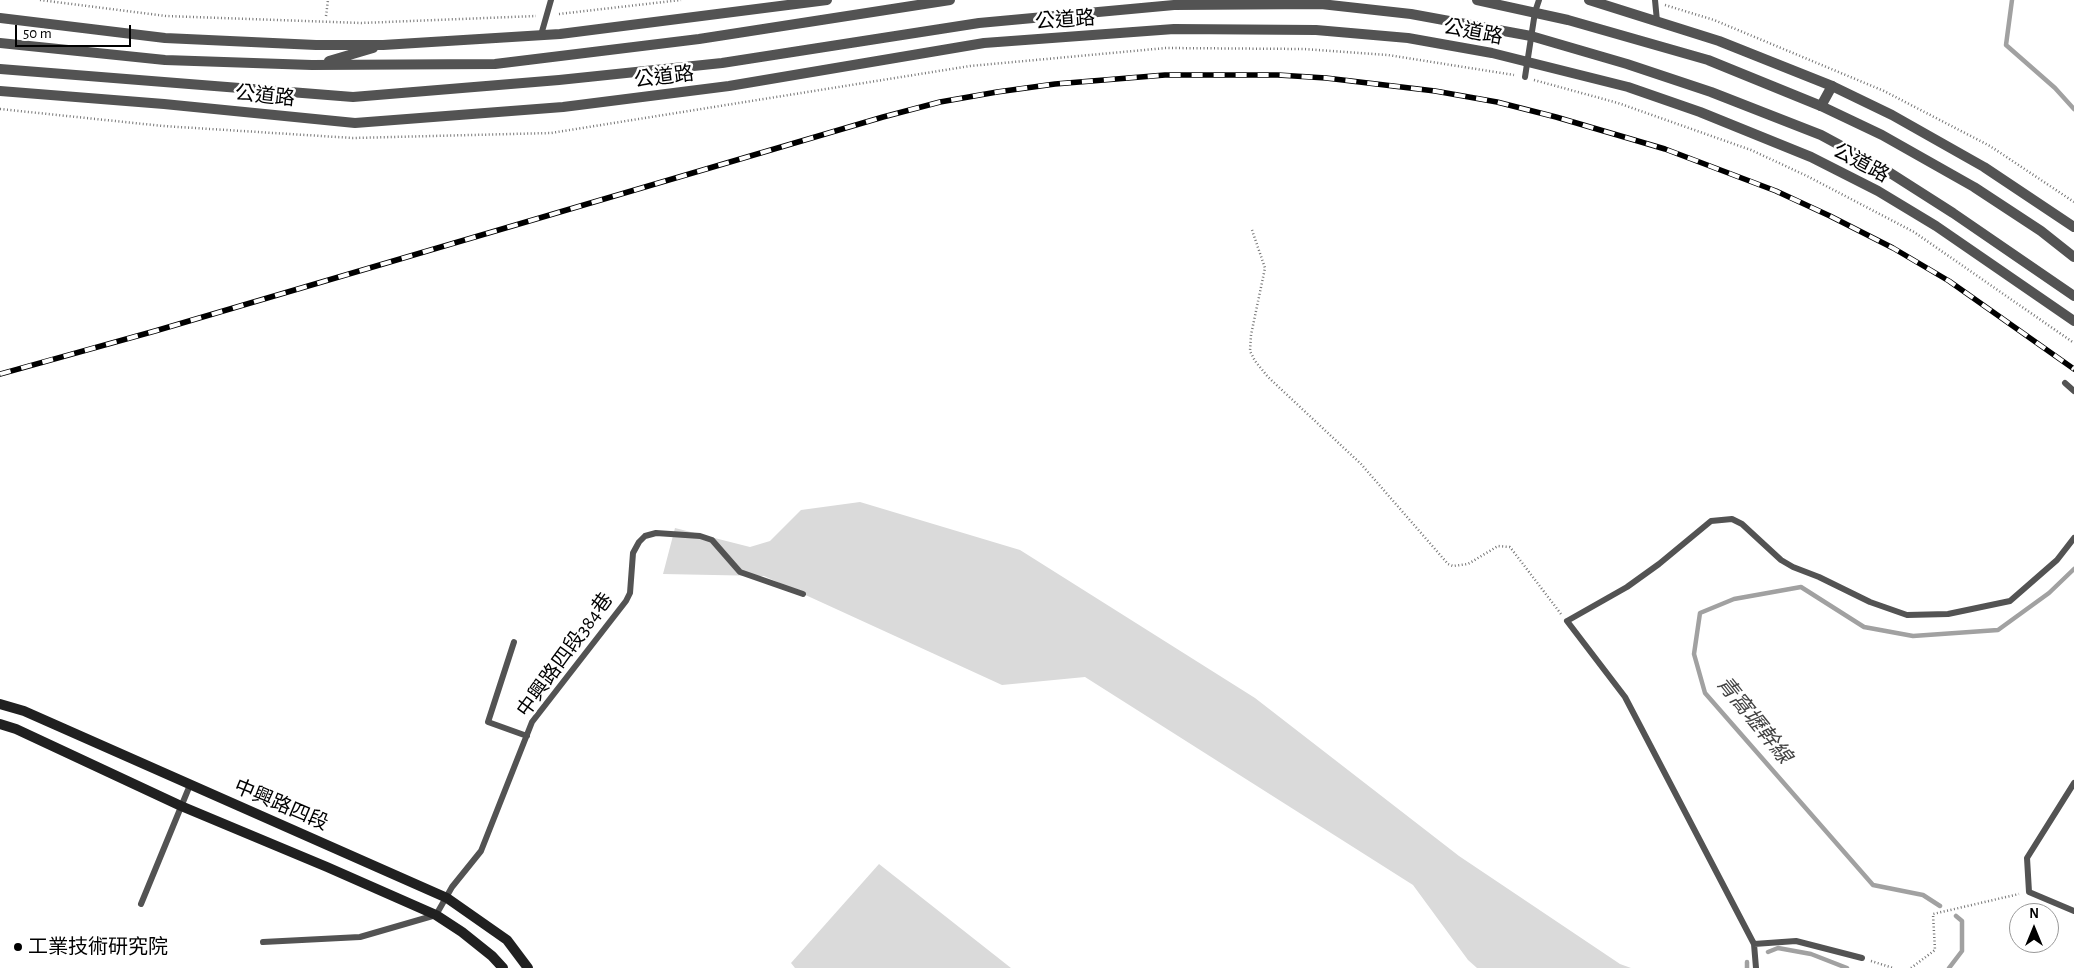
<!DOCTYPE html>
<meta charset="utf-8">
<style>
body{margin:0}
#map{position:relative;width:2074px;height:968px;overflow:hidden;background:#fff;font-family:"Alegreya Sans",sans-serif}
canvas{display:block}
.north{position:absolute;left:2009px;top:903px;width:50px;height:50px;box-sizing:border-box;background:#fff;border:1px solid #999;border-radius:50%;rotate:0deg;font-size:14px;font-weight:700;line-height:20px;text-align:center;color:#000}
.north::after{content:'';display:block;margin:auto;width:18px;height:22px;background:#000;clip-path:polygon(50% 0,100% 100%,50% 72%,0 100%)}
.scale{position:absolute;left:15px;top:25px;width:116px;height:22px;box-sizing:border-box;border:2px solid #000;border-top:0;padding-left:6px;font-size:15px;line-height:18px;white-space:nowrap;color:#000;-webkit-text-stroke:4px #fff;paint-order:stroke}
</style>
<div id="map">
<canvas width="2074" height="968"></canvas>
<div class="north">N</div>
<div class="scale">50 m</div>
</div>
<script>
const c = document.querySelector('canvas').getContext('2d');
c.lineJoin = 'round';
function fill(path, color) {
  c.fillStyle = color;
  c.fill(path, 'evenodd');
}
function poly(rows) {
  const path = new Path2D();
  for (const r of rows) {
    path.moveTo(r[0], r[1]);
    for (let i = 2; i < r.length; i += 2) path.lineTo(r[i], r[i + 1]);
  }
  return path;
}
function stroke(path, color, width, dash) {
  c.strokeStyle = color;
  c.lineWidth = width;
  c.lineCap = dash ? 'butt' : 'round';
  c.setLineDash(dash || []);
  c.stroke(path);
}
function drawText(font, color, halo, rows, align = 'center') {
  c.font = font + ' "Alegreya Sans","Noto Sans TC",sans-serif';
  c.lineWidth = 5;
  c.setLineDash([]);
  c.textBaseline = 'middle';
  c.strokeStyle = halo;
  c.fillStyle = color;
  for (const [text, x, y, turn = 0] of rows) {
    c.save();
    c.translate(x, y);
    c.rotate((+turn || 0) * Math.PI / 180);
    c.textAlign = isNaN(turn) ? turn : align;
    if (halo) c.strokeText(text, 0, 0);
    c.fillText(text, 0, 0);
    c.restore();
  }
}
const green = poly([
 [860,502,1020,550,1255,698,1459,856,1620,964,1631,968,1477,968,1468,960,1413,885,1085,677,1002,685,764,576,663,574,675,528,750,547,770,541,801,510],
 [879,864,1011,968,795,968,791,963]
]);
const stream = poly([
 [2012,0,2006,45,2055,88,2074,109],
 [1940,906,1923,895,1873,885,1705,693,1694,654,1700,613,1734,599,1801,587,1864,627,1913,636,1998,630,2049,593,2074,569],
 [1768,952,1778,948,1811,954,1847,968],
 [1747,962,1747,968],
 [1949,968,1962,951,1962,921,1956,916]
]);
const path = poly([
 [40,0,166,16,361,23,536,16],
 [1665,5,1714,20,1884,91,1990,146,2074,202],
 [559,14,681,0],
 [326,16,328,0],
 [1534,80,1618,103,1751,150,1807,176,1914,232,2074,343],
 [0,109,163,126,353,138,551,133,970,66,1166,48,1304,49,1388,55,1514,75],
 [1252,230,1265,268,1251,335,1250,351,1255,361,1268,377,1361,464,1448,564,1453,566,1468,564,1498,546,1510,547,1561,614],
 [1871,961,1893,968],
 [1911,968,1935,950,1933,914,2019,894]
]);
const service = poly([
 [1655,0,1657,21],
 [541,35,551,0],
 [1525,77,1535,12,1539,0],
 [2065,383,2074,391],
 [514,642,488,722,527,736],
 [2074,783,2027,858,2029,892,2074,911],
 [141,904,190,785],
 [263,942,360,937,436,915,452,887,481,851,532,722,626,601,630,593,633,553,639,542,645,536,656,533,700,536,712,540,740,572,803,594],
 [1754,944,1625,697,1567,621,1627,587,1659,564,1711,521,1732,519,1742,524,1781,560,1793,567,1819,577,1870,602,1907,615,1948,614,2010,601,2057,560,2074,538],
 [1756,968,1754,944,1796,941,1862,958]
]);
const minor = poly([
 [1821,106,1832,86]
]);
const tertiary = poly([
 [1477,0,1568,20,1708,60,1821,106,1882,135,1974,187,2041,231,2074,257],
 [1589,0,1719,41,1832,86,1892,115,1984,167,2074,227],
 [0,18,165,38,316,45,383,45,560,34,827,0],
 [0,43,165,60,312,65,495,64,699,39,950,0],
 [329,61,373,48],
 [0,69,353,97,559,80,722,63,979,23,1174,5,1321,4,1411,14,1531,36,1627,64,1711,92,1821,135,1884,169,1953,213,2074,296],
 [0,91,164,104,355,123,563,107,729,86,984,43,1174,29,1316,30,1408,38,1492,53,1628,87,1700,112,1811,157,1878,191,1936,226,2074,321]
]);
const secondary = poly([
 [0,704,24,711,447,898,507,940,528,968],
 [0,724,16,729,181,806,327,867,436,915,462,932,492,956,503,968]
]);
const rail = poly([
 [0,374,155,331,883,117,940,102,997,92,1055,84,1165,75,1278,75,1326,78,1435,91,1497,102,1556,117,1665,149,1776,191,1830,216,1893,248,1949,281,2074,369]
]);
const markers = [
 [18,947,5,"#000"]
];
const streetNames = [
 ["公道路",1065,20,-4],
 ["公道路",1473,32,11],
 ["公道路",664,77,-7],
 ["公道路",265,96,6],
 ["公道路",1861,163,28],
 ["中興路四段384巷",565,655,-54],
 ["中興路四段",281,805,23]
];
const poiNames = [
 ["工業技術研究院",28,947]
];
const waterNames = [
 ["青窩壢幹線",1754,720,51]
];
fill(green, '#dadada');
stroke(stream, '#a1a1a1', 4.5);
stroke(path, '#757575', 2.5, [1, 2.5]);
stroke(service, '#535353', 6);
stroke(minor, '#535353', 10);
stroke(tertiary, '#535353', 10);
stroke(secondary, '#202020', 10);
stroke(rail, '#000', 5.5);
stroke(rail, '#fff', 4, [11]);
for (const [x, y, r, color] of markers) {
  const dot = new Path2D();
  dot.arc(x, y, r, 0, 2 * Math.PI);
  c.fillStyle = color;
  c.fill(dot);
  stroke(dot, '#fff', 2);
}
drawText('20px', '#000', '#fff', streetNames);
drawText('20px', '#000', '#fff', poiNames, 'left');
drawText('italic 21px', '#424242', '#fff', waterNames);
</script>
